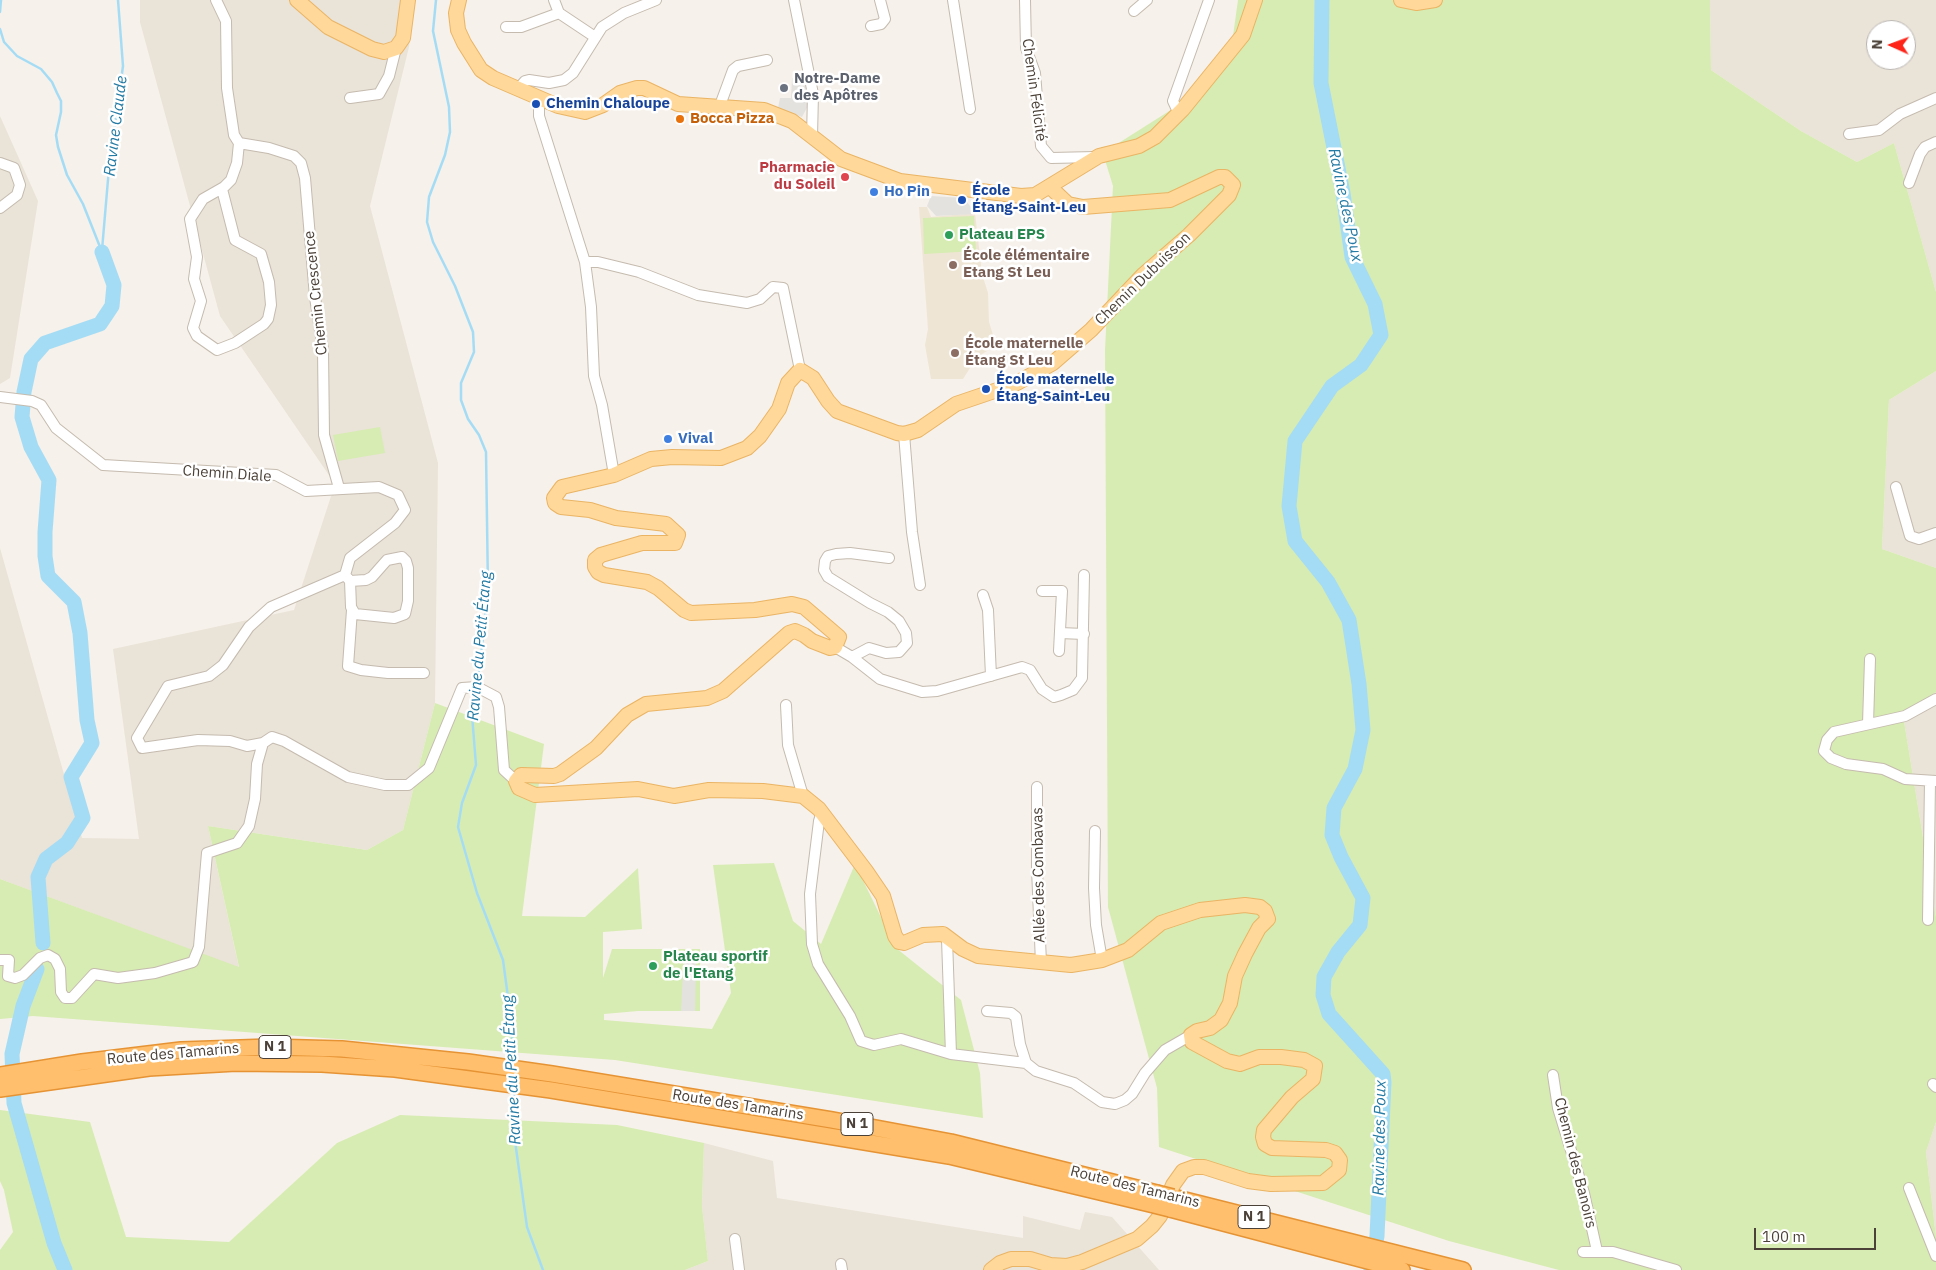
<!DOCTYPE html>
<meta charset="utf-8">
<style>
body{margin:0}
#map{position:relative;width:1936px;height:1270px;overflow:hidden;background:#f6f1ea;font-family:"IBM Plex Sans",sans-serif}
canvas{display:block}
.north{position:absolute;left:1866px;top:20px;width:50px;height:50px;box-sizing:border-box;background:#fff;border:1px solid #b7b3af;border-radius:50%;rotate:272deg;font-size:14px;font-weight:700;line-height:20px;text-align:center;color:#4b4138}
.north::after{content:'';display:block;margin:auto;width:18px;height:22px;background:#ff2418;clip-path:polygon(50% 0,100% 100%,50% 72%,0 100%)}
.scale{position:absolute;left:1754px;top:1228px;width:122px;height:22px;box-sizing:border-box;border:2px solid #4b4138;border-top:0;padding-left:6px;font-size:15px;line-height:18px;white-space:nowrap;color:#4b4138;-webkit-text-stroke:4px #fff;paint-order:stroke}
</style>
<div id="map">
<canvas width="1936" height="1270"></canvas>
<div class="north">N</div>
<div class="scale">100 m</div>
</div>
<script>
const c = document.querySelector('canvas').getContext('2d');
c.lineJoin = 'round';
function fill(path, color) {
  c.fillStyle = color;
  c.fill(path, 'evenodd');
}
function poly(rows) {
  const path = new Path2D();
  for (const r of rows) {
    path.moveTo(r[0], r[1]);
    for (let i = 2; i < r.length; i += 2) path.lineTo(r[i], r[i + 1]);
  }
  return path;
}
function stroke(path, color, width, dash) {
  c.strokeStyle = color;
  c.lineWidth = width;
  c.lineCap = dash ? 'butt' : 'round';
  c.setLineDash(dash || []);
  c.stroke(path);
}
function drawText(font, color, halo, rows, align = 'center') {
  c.font = font + ' "IBM Plex Sans",sans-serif';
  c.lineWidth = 5;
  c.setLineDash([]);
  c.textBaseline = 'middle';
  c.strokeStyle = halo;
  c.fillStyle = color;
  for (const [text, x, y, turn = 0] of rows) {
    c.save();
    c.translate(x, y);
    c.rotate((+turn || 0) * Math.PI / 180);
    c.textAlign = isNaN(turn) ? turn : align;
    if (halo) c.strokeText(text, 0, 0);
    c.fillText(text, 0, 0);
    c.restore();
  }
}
const residential = poly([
 [140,0,414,0,409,47,370,206,438,463,435,703,403,830,367,850,208,826,239,968,0,879,0,548,82,838,139,839,113,649,294,610,335,484,220,316,140,22],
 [1710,0,1936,0,1936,292,1894,143,1857,162,1801,131,1711,70],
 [1876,30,1906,30,1906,60,1876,60],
 [0,116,38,201,10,378,0,384],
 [1936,371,1936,568,1882,549,1889,400],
 [1936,692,1936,917,1903,715],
 [1936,1122,1936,1237,1926,1152],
 [704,1143,773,1161,777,1198,1023,1238,1023,1216,1080,1230,1085,1212,1112,1217,1159,1270,685,1270,708,1261,702,1206]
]);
const education = poly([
 [919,207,927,207,931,217,975,213,982,274,988,293,989,322,993,335,992,348,977,357,963,379,931,379,925,345,928,329]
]);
const green = poly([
 [1238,0,1710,0,1711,70,1801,131,1857,162,1894,143,1936,292,1936,371,1889,400,1882,549,1936,568,1936,692,1903,715,1936,917,1936,1122,1926,1152,1936,1237,1936,1270,1559,1270,1449,1241,1159,1147,1157,1088,1108,907,1105,350,1113,186,1101,147,1114,146,1174,108,1213,64,1233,36],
 [974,216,976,251,924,254,923,218],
 [380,427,385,453,338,461,333,435],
 [435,703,544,744,522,916,585,917,638,868,642,929,603,932,603,978,612,949,700,949,700,1011,638,1011,604,1014,604,1020,712,1029,731,993,713,865,774,863,793,921,821,944,855,864,896,948,961,1000,980,1073,983,1118,615,1060,33,1016,0,1019,0,879,239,967,208,826,367,850,403,830],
 [0,1110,90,1122,126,1237,229,1242,337,1143,400,1115,617,1125,704,1143,702,1206,708,1261,685,1270,0,1270,0,1250,13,1232,4,1190,0,1181]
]);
const parking = poly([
 [800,75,803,75,812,106,808,106,802,117,778,108,780,98,791,98,792,78,799,79],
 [931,196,964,198,976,214,936,216,927,206],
 [684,956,696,956,695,1011,681,1011]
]);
const stream = poly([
 [436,0,433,31,449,107,450,132,445,155,429,197,427,222,433,242,455,286,473,332,474,352,461,383,461,400,468,419,479,435,486,452,488,589,480,666,476,684],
 [0,12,1,0],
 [0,29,4,42,17,56,41,69,52,82,57,93,61,101,61,112,56,135,58,147,67,175,83,204,102,252],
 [102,250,109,168,123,66,118,0],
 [475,690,472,715,476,765,462,803,458,827,477,893,503,960,512,1027,513,1062],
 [514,1090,515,1141,527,1227,543,1270]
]);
const river = poly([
 [1322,0,1321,83,1343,193,1352,257,1375,304,1381,335,1361,365,1332,386,1295,441,1289,506,1295,541,1328,582,1349,620,1359,684,1363,730,1355,769,1334,808,1332,835,1341,857,1363,898,1360,925,1338,952,1324,977,1323,995,1329,1014,1383,1074,1384,1082,1377,1236,1371,1270],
 [43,943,38,877,46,859,67,843,83,818,71,777,92,743,87,720,80,633,74,602,48,576,45,556,45,532,49,480,31,447,22,417,24,392,31,359,45,343,100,324,112,306,114,285,102,252],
 [37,969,23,1006,12,1054,14,1103,54,1243,65,1270]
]);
const minor = poly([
 [216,0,226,21,227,88,234,135,239,143,237,163,231,180,224,187,203,199,190,219,197,257,194,279,201,301,193,328,197,336,217,350,235,343,264,324,268,319,271,305,269,282,261,254,235,240,223,193,220,190],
 [554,0,559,13,595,37],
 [794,0,813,94,812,137],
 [953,0,970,109],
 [1025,0,1026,48,1035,73,1041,146,1051,158,1095,157],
 [1134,11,1147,0],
 [871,26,881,24,885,19,880,0],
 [506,27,521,27,559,13],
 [518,89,525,81,529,80,549,83,564,80,573,73,602,27,624,13,656,0],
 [350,98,379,94,389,76,396,48],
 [539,99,539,116,585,262,598,262,639,272,698,295,747,303,760,299,773,287,783,288,800,370],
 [719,108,733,70,738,66,767,60],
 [1179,114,1173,101,1209,0],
 [1849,134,1879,130,1900,114,1936,98],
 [239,143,269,148,294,156,301,163,305,178,315,297,323,350,324,435,339,488],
 [0,163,14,168,20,185,17,195,0,208],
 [1909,183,1920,154,1925,147,1936,142],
 [585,262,591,307,594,376,602,405,614,475],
 [0,397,32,401,41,405,56,428,103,465,276,475,306,491,379,487,398,495,405,510,395,523,350,558,345,575,271,607,249,627,223,665,209,676,168,686,137,738,142,748,198,740,230,741,247,746,263,743,272,737,284,741,348,777,385,785,408,785,429,768,462,688,477,687,496,697,499,707,504,770,516,781],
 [904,434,912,532,920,585],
 [1896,487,1910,536,1919,539,1936,533],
 [345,575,350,581,351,607,355,614,394,618,405,614,408,601,408,568,406,561,402,557,387,560,372,577,366,580,350,581],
 [1042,591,1062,591,1059,651],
 [983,595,988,610,991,676],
 [352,610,348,666,361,670,388,673,424,673],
 [1060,633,1084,634],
 [835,647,852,657,880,679,922,692,937,691,1022,667,1030,670,1042,689,1054,697,1061,695,1073,690,1082,678,1084,575],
 [852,657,869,648,886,653,899,652,907,643,906,633,899,621,888,612,870,603,828,577,824,570,825,561,828,556,836,554,850,553,889,558],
 [1936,699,1905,716,1834,732,1827,740,1824,751,1831,758,1846,764,1883,769,1905,779,1936,781],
 [786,705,788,745,803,796],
 [1868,724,1870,659],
 [1037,787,1037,869,1041,963],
 [822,812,819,821,810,894,812,944,818,964,850,1016,861,1041,874,1045,901,1039,951,1054,1026,1063,1036,1071,1074,1083,1102,1102,1115,1104,1125,1100,1132,1094,1145,1073,1165,1050,1191,1035],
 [1095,831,1094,888,1096,925,1102,960],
 [1928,920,1930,781],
 [947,939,951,1054],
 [0,960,9,960,8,976,15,978,23,975,40,958,48,955,55,959,60,969,61,992,65,998,72,998,94,974,118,978,155,973,193,962,199,947,207,853,237,843,249,826,255,799,257,764,263,743],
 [987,1011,1011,1013,1016,1017,1020,1044,1026,1063],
 [1553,1075,1558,1108,1584,1193,1597,1251],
 [1933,1084,1936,1087],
 [1909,1188,1936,1256],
 [735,1239,739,1270],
 [1583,1252,1613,1252,1676,1270],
 [841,1264,842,1270]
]);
const major = poly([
 [297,0,328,27,372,49,384,52,396,48,403,38,408,0],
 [459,0,456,13,458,30,464,43,481,70,493,78,558,106,585,112,603,105,620,93,637,88,644,88,678,104,764,110,792,121,841,159,900,181,1021,196,1035,195,1099,156,1139,146,1155,137,1183,109,1243,35,1255,0],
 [1401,0,1416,3,1435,0],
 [991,1270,1000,1263,1011,1259,1030,1259,1050,1265,1067,1266,1082,1262,1137,1239,1152,1226,1160,1216,1173,1185,1183,1171,1194,1167,1204,1167,1248,1181,1271,1184,1323,1183,1339,1170,1340,1160,1335,1153,1326,1150,1272,1148,1265,1144,1263,1137,1264,1130,1292,1097,1313,1079,1315,1066,1304,1060,1281,1057,1259,1057,1240,1064,1227,1061,1192,1042,1191,1035,1197,1031,1210,1028,1221,1020,1230,1003,1235,976,1245,954,1259,928,1268,919,1265,911,1260,907,1245,905,1200,910,1161,923,1128,950,1102,960,1071,965,978,956,963,949,943,934,923,935,904,943,899,942,895,936,883,896,866,871,819,809,803,796,763,791,709,790,674,796,638,789,535,795,519,788,516,781,521,775,554,776,560,774,596,748,627,715,646,704,707,698,723,691,789,633,795,631,804,635,812,641,830,648,835,647,839,637,804,607,792,604,755,610,691,613,684,610,658,588,647,582,604,575,598,572,595,567,595,560,601,555,642,543,675,543,678,535,666,524,616,518,590,510,561,507,555,503,554,498,562,487,614,475,651,459,672,457,721,458,747,448,760,436,779,409,788,383,800,370,813,378,828,401,837,411,897,433,904,434,918,430,956,404,1015,384,1053,363,1091,330,1143,275,1189,235,1229,195,1233,185,1225,177,1219,177,1170,200,1083,207,1068,204,1050,187]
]);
const highway = poly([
 [0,1075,82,1062,181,1050,270,1047,342,1049,468,1062,552,1074,832,1120,951,1142,1157,1193],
 [0,1089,149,1068,236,1063,322,1064,395,1069,551,1090,949,1156,1154,1205],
 [1173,1197,1463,1270],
 [1170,1209,1402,1270]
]);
const highwayBridge = poly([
 [1157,1193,1173,1197],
 [1154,1205,1170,1209]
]);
const markers = [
 [784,88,5,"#6b7280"],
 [536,104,5,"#1a4fb4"],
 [680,119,5,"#e8710a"],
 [845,177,5,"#e0444e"],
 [874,192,5,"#3f7fe0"],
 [962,200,5,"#1a4fb4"],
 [949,235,5,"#2e9e5b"],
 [953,265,5,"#8d6e63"],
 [955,353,5,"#8d6e63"],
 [986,389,5,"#1a4fb4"],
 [668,439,5,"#3f7fe0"],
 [653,966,5,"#2e9e5b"]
];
const shields = [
 [275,1047,32],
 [857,1124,32],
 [1254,1217,32]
];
const shieldNames = [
 ["N 1",275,1047],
 ["N 1",857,1124],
 ["N 1",1254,1217]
];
const worshipNames = [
 ["Notre-Dame",794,79],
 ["des Apôtres",794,96]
];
const streetNames = [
 ["Chemin Félicité",1034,90,82],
 ["Chemin Dubuisson",1143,279,-44],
 ["Chemin Crescence",316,293,-96],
 ["Chemin Diale",227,474,4],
 ["Allée des Combavas",1039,875,-91],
 ["Route des Tamarins",173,1054,-5],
 ["Route des Tamarins",738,1105,9],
 ["Chemin des Banoirs",1575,1163,76],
 ["Route des Tamarins",1135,1187,14]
];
const transitNames = [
 ["Chemin Chaloupe",546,104],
 ["École",972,191],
 ["Étang-Saint-Leu",972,208],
 ["École maternelle",996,380],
 ["Étang-Saint-Leu",996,397]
];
const foodNames = [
 ["Bocca Pizza",690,119]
];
const healthNames = [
 ["Pharmacie",835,168],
 ["du Soleil",835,185]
];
const shopNames = [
 ["Ho Pin",884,192],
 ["Vival",678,439]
];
const leisureNames = [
 ["Plateau EPS",959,235],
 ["Plateau sportif",663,957],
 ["de l'Etang",663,974]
];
const educationNames = [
 ["École élémentaire",963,256],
 ["Etang St Leu",963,273],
 ["École maternelle",965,344],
 ["Étang St Leu",965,361]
];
const waterNames = [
 ["Ravine Claude",116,126,-83],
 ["Ravine des Poux",1345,205,78],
 ["Ravine du Petit Étang",480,646,-85],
 ["Ravine du Petit Étang",512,1070,-93],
 ["Ravine des Poux",1380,1138,-89]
];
fill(residential, '#eae3d8');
fill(education, '#efe5d4');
fill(green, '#d7ecb2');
fill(parking, '#e4e2df');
stroke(stream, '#a5dcf5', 2.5);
stroke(river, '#a5dcf5', 15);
stroke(minor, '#c5bbaf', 12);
stroke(major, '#eab464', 16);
stroke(highway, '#e69334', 18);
stroke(minor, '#fff', 10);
stroke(major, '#ffd89a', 14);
stroke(highway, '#ffbf6c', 15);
stroke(highwayBridge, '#e69334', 18, []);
stroke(highwayBridge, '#ffbf6c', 15);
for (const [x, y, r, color] of markers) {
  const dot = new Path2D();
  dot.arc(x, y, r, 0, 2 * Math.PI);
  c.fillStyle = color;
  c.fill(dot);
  stroke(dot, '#fff', 2);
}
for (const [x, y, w] of shields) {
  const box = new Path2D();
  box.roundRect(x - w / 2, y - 11.5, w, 23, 4);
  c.fillStyle = '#fff';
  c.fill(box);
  stroke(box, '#4b4138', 1);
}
drawText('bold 14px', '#4b4138', null, shieldNames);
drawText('bold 15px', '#5b616d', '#fff', worshipNames, 'left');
drawText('15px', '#4b4138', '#fff', streetNames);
drawText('bold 15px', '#164399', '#fff', transitNames, 'left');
drawText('bold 15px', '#c56008', '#fff', foodNames, 'left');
drawText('bold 15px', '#be3a42', '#fff', healthNames, 'right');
drawText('bold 15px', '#366cbe', '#fff', shopNames, 'left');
drawText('bold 15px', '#27864d', '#fff', leisureNames, 'left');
drawText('bold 15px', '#785e54', '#fff', educationNames, 'left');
drawText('italic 16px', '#257ba4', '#fff', waterNames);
</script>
